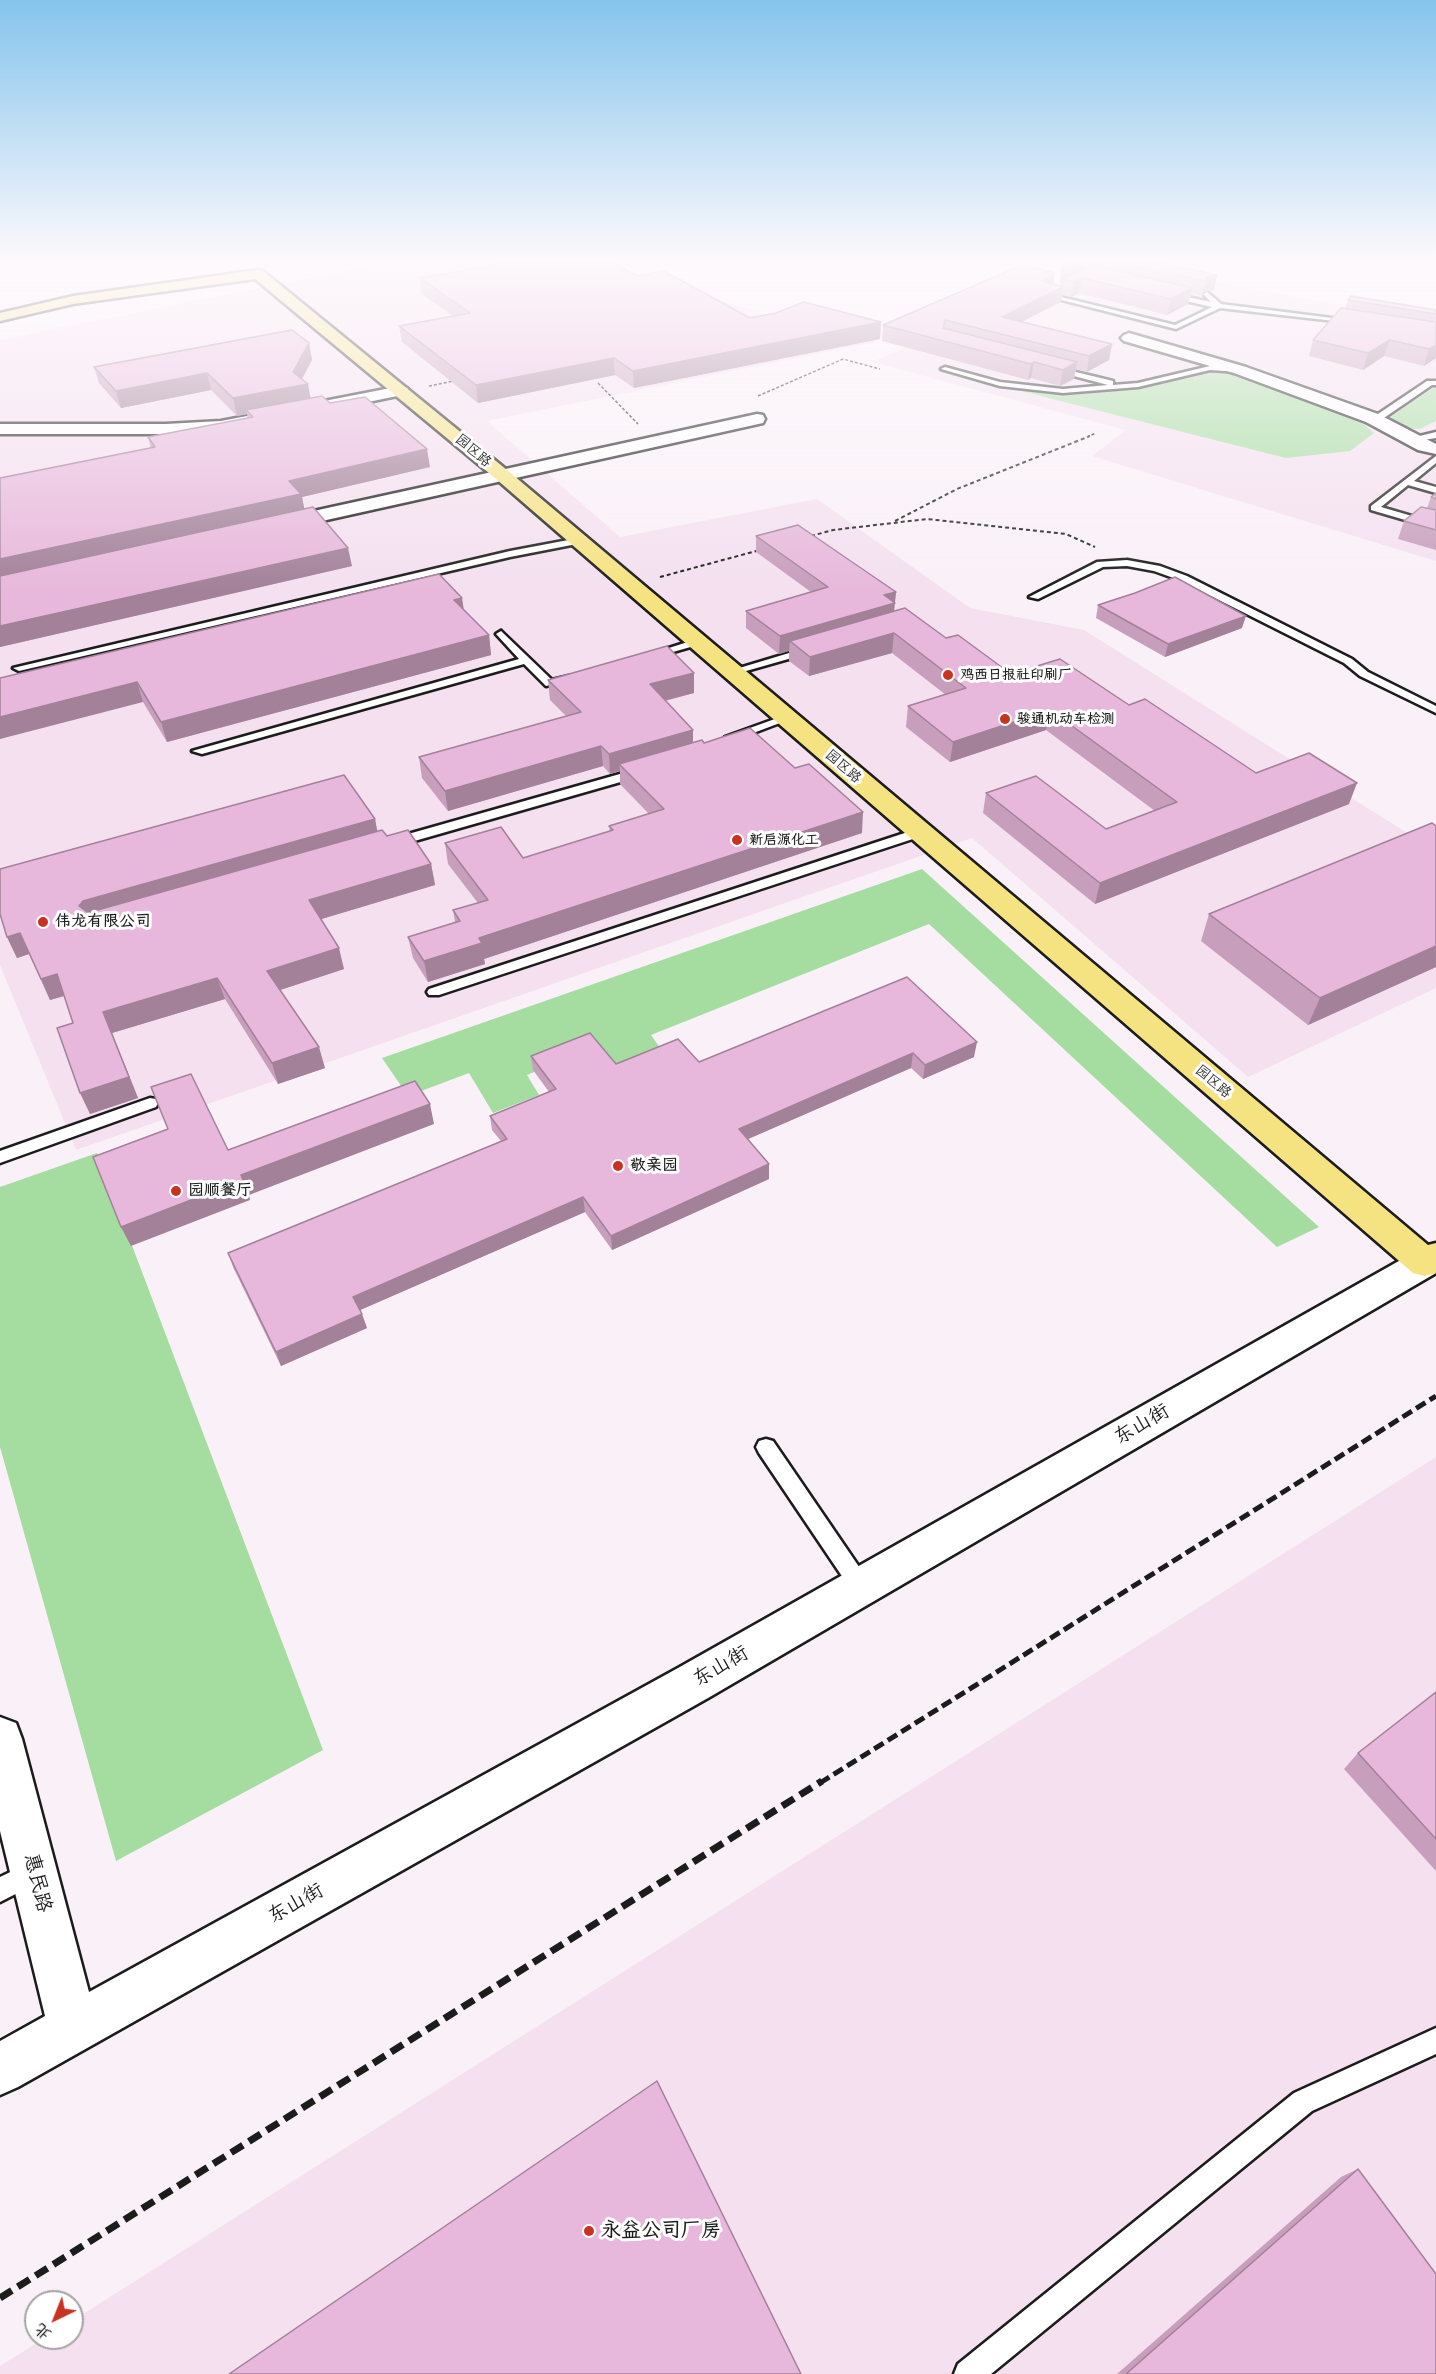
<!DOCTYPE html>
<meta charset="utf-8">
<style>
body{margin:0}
#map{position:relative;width:1436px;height:2374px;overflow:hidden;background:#faf1f8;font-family:Pangolin,"LXGW WenKai TC",sans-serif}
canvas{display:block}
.north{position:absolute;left:24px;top:2290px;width:60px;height:60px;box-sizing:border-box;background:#fff;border:2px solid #a4a4a4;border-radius:50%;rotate:223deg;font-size:16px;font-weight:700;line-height:24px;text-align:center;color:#1c1c1c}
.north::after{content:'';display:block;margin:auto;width:21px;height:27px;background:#c8321e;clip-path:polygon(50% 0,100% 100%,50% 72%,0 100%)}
</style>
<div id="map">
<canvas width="1436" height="2374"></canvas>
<div class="north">北</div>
</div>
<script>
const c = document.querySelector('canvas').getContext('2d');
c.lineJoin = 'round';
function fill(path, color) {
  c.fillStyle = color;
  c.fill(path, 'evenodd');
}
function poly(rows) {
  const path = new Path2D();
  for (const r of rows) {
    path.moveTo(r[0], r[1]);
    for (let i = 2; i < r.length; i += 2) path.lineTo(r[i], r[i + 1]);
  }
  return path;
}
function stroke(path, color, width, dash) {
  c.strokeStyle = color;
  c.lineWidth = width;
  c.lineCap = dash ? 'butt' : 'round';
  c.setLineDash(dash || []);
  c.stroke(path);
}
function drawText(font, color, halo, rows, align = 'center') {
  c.font = font + ' Pangolin,"LXGW WenKai TC",sans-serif';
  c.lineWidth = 6;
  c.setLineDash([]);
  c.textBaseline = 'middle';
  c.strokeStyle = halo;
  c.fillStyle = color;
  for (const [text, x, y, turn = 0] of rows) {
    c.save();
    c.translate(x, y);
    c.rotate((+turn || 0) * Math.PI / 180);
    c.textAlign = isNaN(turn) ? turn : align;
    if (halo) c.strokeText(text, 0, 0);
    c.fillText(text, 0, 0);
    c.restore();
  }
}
const built = poly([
 [403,259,580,259,780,318,877,342,487,421,620,537,817,499,970,608,1084,630,1436,851,1436,988,1248,1077,972,838,76,1150,0,965,0,340],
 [1103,261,1436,323,1436,561,1092,456,1126,430,872,362],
 [1436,1457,1436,2374,0,2374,0,2366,45,2338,72,2338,72,2321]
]);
const green = poly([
 [1204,372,1229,372,1358,419,1374,433,1350,451,1286,458,1017,390,1069,393,1144,387],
 [1436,386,1436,421,1420,429,1403,428,1390,417],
 [922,869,1319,1227,1277,1247,929,924,651,1035,663,1052,618,1070,597,1046,527,1075,539,1095,493,1113,469,1073,408,1096,382,1058],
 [97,1153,323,1750,116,1861,0,1447,0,1187]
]);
const pathFar1 = poly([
 [598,383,638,424],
 [429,386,454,381],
 [758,396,843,359,880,369],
 [1087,437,1096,433]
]);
const path = poly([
 [895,521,957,489,1090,436],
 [811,536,833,530,927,519,1066,534,1095,547],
 [660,577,760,550]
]);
const lane = poly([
 [1051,291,1053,295,1175,325,1212,307,1164,296,1164,292,1211,302,1203,294,1207,292,1221,304,1356,321,1352,323,1220,308,1176,329,1042,295,1051,291],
 [1051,366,1113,381,1113,385,1138,383,1210,366,1244,370,1240,372,1210,370,1138,387,1063,393,1000,386,941,369,945,367,1000,382,1063,389,1108,385,1051,370,1051,366],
 [1427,381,1436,381,1436,385,1432,385,1378,422,1372,422,1372,418,1427,381],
 [1436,432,1436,438,1411,442,1407,439,1436,432],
 [1436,456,1436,463,1414,481,1436,487,1436,493,1408,485,1381,507,1436,523,1436,529,1371,510,1371,506,1436,456],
 [579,538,582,539,582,543,510,557,19,671,13,668,510,551,579,538],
 [1127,560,1160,566,1187,576,1352,659,1368,672,1436,706,1436,713,1360,676,1344,663,1179,580,1154,571,1127,566,1103,567,1038,599,1029,597,1097,562,1127,560],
 [501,631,552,680,569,676,575,679,546,686,524,664,202,754,192,751,519,659,496,634,501,631],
 [697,639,702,642,701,644,652,658,647,655,697,639],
 [809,647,814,650,813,652,732,675,726,672,809,647],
 [783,716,793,718,735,740,725,737,783,716],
 [641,768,647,772,645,775,397,846,392,847,386,843,387,840,641,768],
 [920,828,926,832,925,835,439,995,429,995,427,992,429,989,920,828],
 [150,1098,156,1099,158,1103,156,1107,0,1163,0,1151,150,1098],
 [766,1439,773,1441,868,1580,871,1587,868,1594,861,1597,854,1594,759,1453,756,1447,759,1441,766,1439],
 [31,1862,39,1866,43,1874,39,1882,0,1902,0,1877,31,1862],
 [1436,2028,1436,2054,1312,2111,991,2374,954,2374,958,2364,1294,2093,1436,2028]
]);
const street = poly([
 [1129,333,1246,367,1378,414,1436,444,1436,454,1418,450,1366,422,1234,373,1124,341,1121,338,1124,335,1129,333],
 [401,386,407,388,409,391,407,394,324,411,316,406,324,401,401,386],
 [247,416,256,421,253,425,221,431,166,434,0,434,0,424,166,424,221,421,247,416]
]);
const secondary = poly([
 [757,414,763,415,765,419,763,423,277,531,267,525,277,519,757,414],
 [1425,1250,1436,1253,1436,1273,708,1698,18,2087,0,2095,0,2041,45,2016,0,1831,0,1717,16,1723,22,1739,89,1992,678,1668,1413,1253,1425,1250]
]);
const highway = poly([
 [258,270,263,271,507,470,1428,1245,1436,1243,1436,1273,1425,1276,1413,1273,495,478,255,279,73,304,0,321,0,313,73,296,258,270]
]);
const railFar1 = poly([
 [820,1783,1436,1396]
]);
const rail = poly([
 [0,2298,822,1781]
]);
const wall = poly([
 [1061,259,1143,259,1217,275,1214,290,1203,292,1202,296,1191,294,1188,304,1167,315,1079,293,1071,297,1062,295,1061,302,1022,322,1112,344,1109,360,1087,372,1076,369,1074,379,1060,386,1031,378,1028,380,882,341,883,325,1055,273,1053,284,1061,286,1061,284,1060,284],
 [637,276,750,318,881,322,880,339,634,388,615,375,478,403,402,342,399,326,453,316,422,294,420,278],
 [1348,300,1436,310,1436,358,1424,366,1384,356,1363,370,1309,356,1313,340,1345,308],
 [309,343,312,360,302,379,311,398,330,403,430,467,302,497,304,509,352,566,0,647,0,478,151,448,148,437,248,419,247,414,237,416,211,390,121,408,99,383,94,367],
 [1436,493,1436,550,1398,539,1404,521,1427,508,1431,497],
 [756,536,896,592,894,612,946,638,1011,674,1129,705,1256,773,1349,804,1095,904,983,813,986,793,1106,829,1155,811,1046,730,950,762,906,727,908,706,946,695,892,653,809,676,789,661,789,651,779,654,746,628,746,611,811,592,756,552],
 [1098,605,1242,628,1165,657,1096,618],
 [464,610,489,635,491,655,167,742,143,702,0,678],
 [548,680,694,693,665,701,693,730,693,743,704,743,862,833,484,959,485,964,428,982,413,958,408,937,455,922,453,910,478,903,448,864,445,843,523,858,610,831,609,826,649,814,620,784,620,771,610,774,603,766,448,811,422,778,419,757,567,717,550,700],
 [375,819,377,832,387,836,431,864,435,885,321,919,344,969,280,990,325,1068,278,1084,225,999,112,1033,138,1098,90,1114,73,1023,64,996,50,1000,29,954,17,958,7,937],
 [1436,826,1436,967,1308,1025,1201,941,1209,914],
 [907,977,974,1057,923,1079,911,1068,748,1139,769,1164,769,1179,612,1250,585,1212,360,1310,367,1328,281,1366,233,1267,228,1253,501,1141,492,1130,490,1116,549,1092,533,1070,531,1056,616,1064,699,1062],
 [1436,1692,1436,1871,1344,1769,1358,1753],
 [1358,2169,1436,2374,1117,2374,1341,2177]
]);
const shadedWall = poly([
 [1087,259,1092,259,1090,272,1062,279,1061,284,1060,284,1063,269],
 [1055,273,1053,288,1042,281],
 [1217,275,1214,290,1203,292,1206,281,1205,277],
 [1082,278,1079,293,1071,297,1074,282],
 [1063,287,1061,302,1000,332,1002,317],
 [1192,288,1188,304,1167,315,1171,299],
 [881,322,880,339,634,388,633,371],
 [1390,340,1384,356,1363,370,1368,353],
 [309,343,312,360,298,386,308,384,311,401,246,410,247,414,237,416,233,398,293,372],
 [1112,344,1109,360,1087,372,1089,356],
 [1436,345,1436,358,1424,366,1429,349],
 [614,358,615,375,478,403,476,385],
 [1034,362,1031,378,1028,380,1031,364],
 [1077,362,1074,379,1060,386,1063,370],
 [207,373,211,390,121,408,116,391],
 [427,449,430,467,302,497,305,512,0,580,0,559,289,481],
 [348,548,352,566,0,647,0,626],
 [896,592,893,620,790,641,789,651,779,654,780,636,884,595],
 [462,598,465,617,454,600],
 [1246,616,1242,628,1165,657,1168,644],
 [894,633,892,653,809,676,810,657],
 [489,635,491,655,167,742,161,722],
 [694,673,694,693,651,704,650,684],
 [137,682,143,702,0,739,0,717],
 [1050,710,1046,730,950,762,953,742],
 [693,730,693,750,619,764,620,771,610,774,609,754],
 [601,746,603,766,448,811,445,791],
 [1357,783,1349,804,1095,904,1100,883],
 [863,812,862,833,484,959,485,964,428,982,424,961,479,938],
 [375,819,379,840,91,922,79,906,83,901],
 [431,864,435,885,315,921,309,900],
 [20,933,29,954,17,958,7,937],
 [1436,946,1436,967,1308,1025,1320,998],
 [339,948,344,969,274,992,267,971],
 [57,974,67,995,50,1000,41,979],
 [217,978,225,999,112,1033,138,1098,90,1114,80,1093,103,1012],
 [977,1042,974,1057,923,1079,925,1065],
 [319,1047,325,1068,278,1084,272,1063],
 [913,1053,911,1068,739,1143,739,1129],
 [430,1104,434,1124,249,1195,250,1200,131,1246,121,1227,241,1175],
 [769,1164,769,1179,612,1250,611,1236],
 [583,1197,585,1212,358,1311,353,1297],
 [362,1314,367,1328,281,1366,276,1352]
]);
const building = poly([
 [529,259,606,259,637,276,664,271,750,318,776,313,804,302,881,322,633,371,614,358,476,385,399,326,470,313,420,278,529,259],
 [1063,259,1087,259,1063,269,1063,259],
 [1101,259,1143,259,1217,275,1205,277,1206,281,1101,259],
 [1022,265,1055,273,1042,281,1063,287,1002,317,1112,344,1089,356,945,320,943,328,1077,362,1063,370,1034,362,1031,364,883,325,1022,265],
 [1093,265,1192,288,1171,299,1082,278,1074,282,1062,279,1093,265],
 [1351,296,1436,310,1436,314,1348,300,1351,296],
 [1341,308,1436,322,1436,345,1429,349,1390,340,1368,353,1313,340,1341,308],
 [292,330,309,343,293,372,308,384,233,398,207,373,116,391,94,367,292,330],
 [322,396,330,403,365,397,427,449,289,481,301,494,0,559,0,478,155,447,148,437,253,417,246,410,322,396],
 [1436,493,1436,499,1431,497,1436,493],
 [313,507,348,548,0,626,0,576,313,507],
 [1421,507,1436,510,1436,530,1404,521,1421,507],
 [798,525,896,592,884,595,895,603,780,636,746,611,828,587,756,536,798,525],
 [439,574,462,598,454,600,489,635,161,722,137,682,0,717,0,678,439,574],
 [1175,577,1246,616,1168,644,1098,605,1135,593,1175,577],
 [905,608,946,638,958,635,1011,674,1060,659,1129,705,1145,699,1256,773,1309,753,1357,783,1100,883,986,793,1036,776,1106,829,1177,802,1050,710,953,742,908,706,966,688,894,633,810,657,790,641,905,608],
 [667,646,694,673,650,684,693,730,609,754,601,746,445,791,419,757,581,712,548,680,667,646],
 [750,728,795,768,809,764,863,812,479,938,482,943,424,961,408,937,460,921,453,910,488,900,445,843,501,827,523,858,613,830,609,826,664,809,619,764,702,740,704,743,750,728],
 [344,775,375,819,83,901,79,906,87,912,94,911,382,830,387,836,408,830,431,864,309,900,339,948,267,971,319,1047,272,1063,217,978,103,1012,129,1077,80,1093,57,1028,73,1023,57,974,41,979,20,933,7,937,0,914,0,869,344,775],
 [1432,823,1436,826,1436,946,1320,998,1209,914,1432,823],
 [907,977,977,1042,925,1065,913,1053,739,1129,769,1164,611,1236,583,1197,353,1297,362,1314,276,1352,228,1253,507,1139,490,1116,556,1089,531,1056,590,1033,616,1064,678,1039,699,1062,907,977],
 [191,1074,228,1150,415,1081,430,1104,241,1175,243,1180,121,1227,93,1157,168,1129,151,1087,191,1074],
 [1436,1692,1436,1839,1358,1753,1436,1692],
 [657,2081,801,2374,229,2374,657,2081],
 [1358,2169,1436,2274,1436,2374,1126,2374,1358,2169]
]);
const markers = [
 [948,675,6,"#c8321e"],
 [1005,719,6,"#c8321e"],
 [737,840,6,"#c8321e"],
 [43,922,6,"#c8321e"],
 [618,1166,6,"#c8321e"],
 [176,1191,6,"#c8321e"],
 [589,2231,6,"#c8321e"]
];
const farStreetnames = [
 ["园区路",473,451,40],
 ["园区路",843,767,41],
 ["园区路",1213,1082,40]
];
const farPoinames = [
 ["鸡西日报社印刷厂",960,675],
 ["骏通机动车检测",1017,719],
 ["新启源化工",749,840]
];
const poiNames = [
 ["伟龙有限公司",55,922],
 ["敬亲园",630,1166],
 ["园顺餐厅",188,1191]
];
const nearStreetnames = [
 ["东山街",1142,1425,-30],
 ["东山街",721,1667,-30],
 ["惠民路",37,1883,76],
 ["东山街",296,1904,-29]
];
const nearPoinames = [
 ["永益公司厂房",601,2231]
];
fill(built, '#f4e0ef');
fill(green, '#a5dca0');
stroke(lane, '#1c1c1c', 5);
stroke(street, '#1c1c1c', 5);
stroke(secondary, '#1c1c1c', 5);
stroke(highway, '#1c1c1c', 5);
stroke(pathFar1, '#1c1c1c', 1.5, [3, 2]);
stroke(path, '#1c1c1c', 2, [4, 3]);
fill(lane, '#fff');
fill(street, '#fff');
fill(secondary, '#fff');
fill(highway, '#f5e382');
stroke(railFar1, '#1c1c1c', 5, [11, 5]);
stroke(rail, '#1c1c1c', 7, [14, 7]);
fill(wall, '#c79ebc');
fill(shadedWall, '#a28199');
fill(building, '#e7b8db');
stroke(building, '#a28199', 1.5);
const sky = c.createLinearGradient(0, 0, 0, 591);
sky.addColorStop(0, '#85c4ec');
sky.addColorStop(0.44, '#fdf9fc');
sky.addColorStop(1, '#fdf9fc00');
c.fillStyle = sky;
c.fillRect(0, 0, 1436, 591);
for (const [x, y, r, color] of markers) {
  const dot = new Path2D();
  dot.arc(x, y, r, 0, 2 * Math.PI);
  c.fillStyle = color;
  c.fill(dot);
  stroke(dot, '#fff', 2);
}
drawText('14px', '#1c1c1c', '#fff', farStreetnames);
drawText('bold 14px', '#1c1c1c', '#fff', farPoinames, 'left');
drawText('bold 16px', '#1c1c1c', '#fff', poiNames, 'left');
drawText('20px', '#1c1c1c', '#fff', nearStreetnames);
drawText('bold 20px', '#1c1c1c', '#fff', nearPoinames, 'left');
</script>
